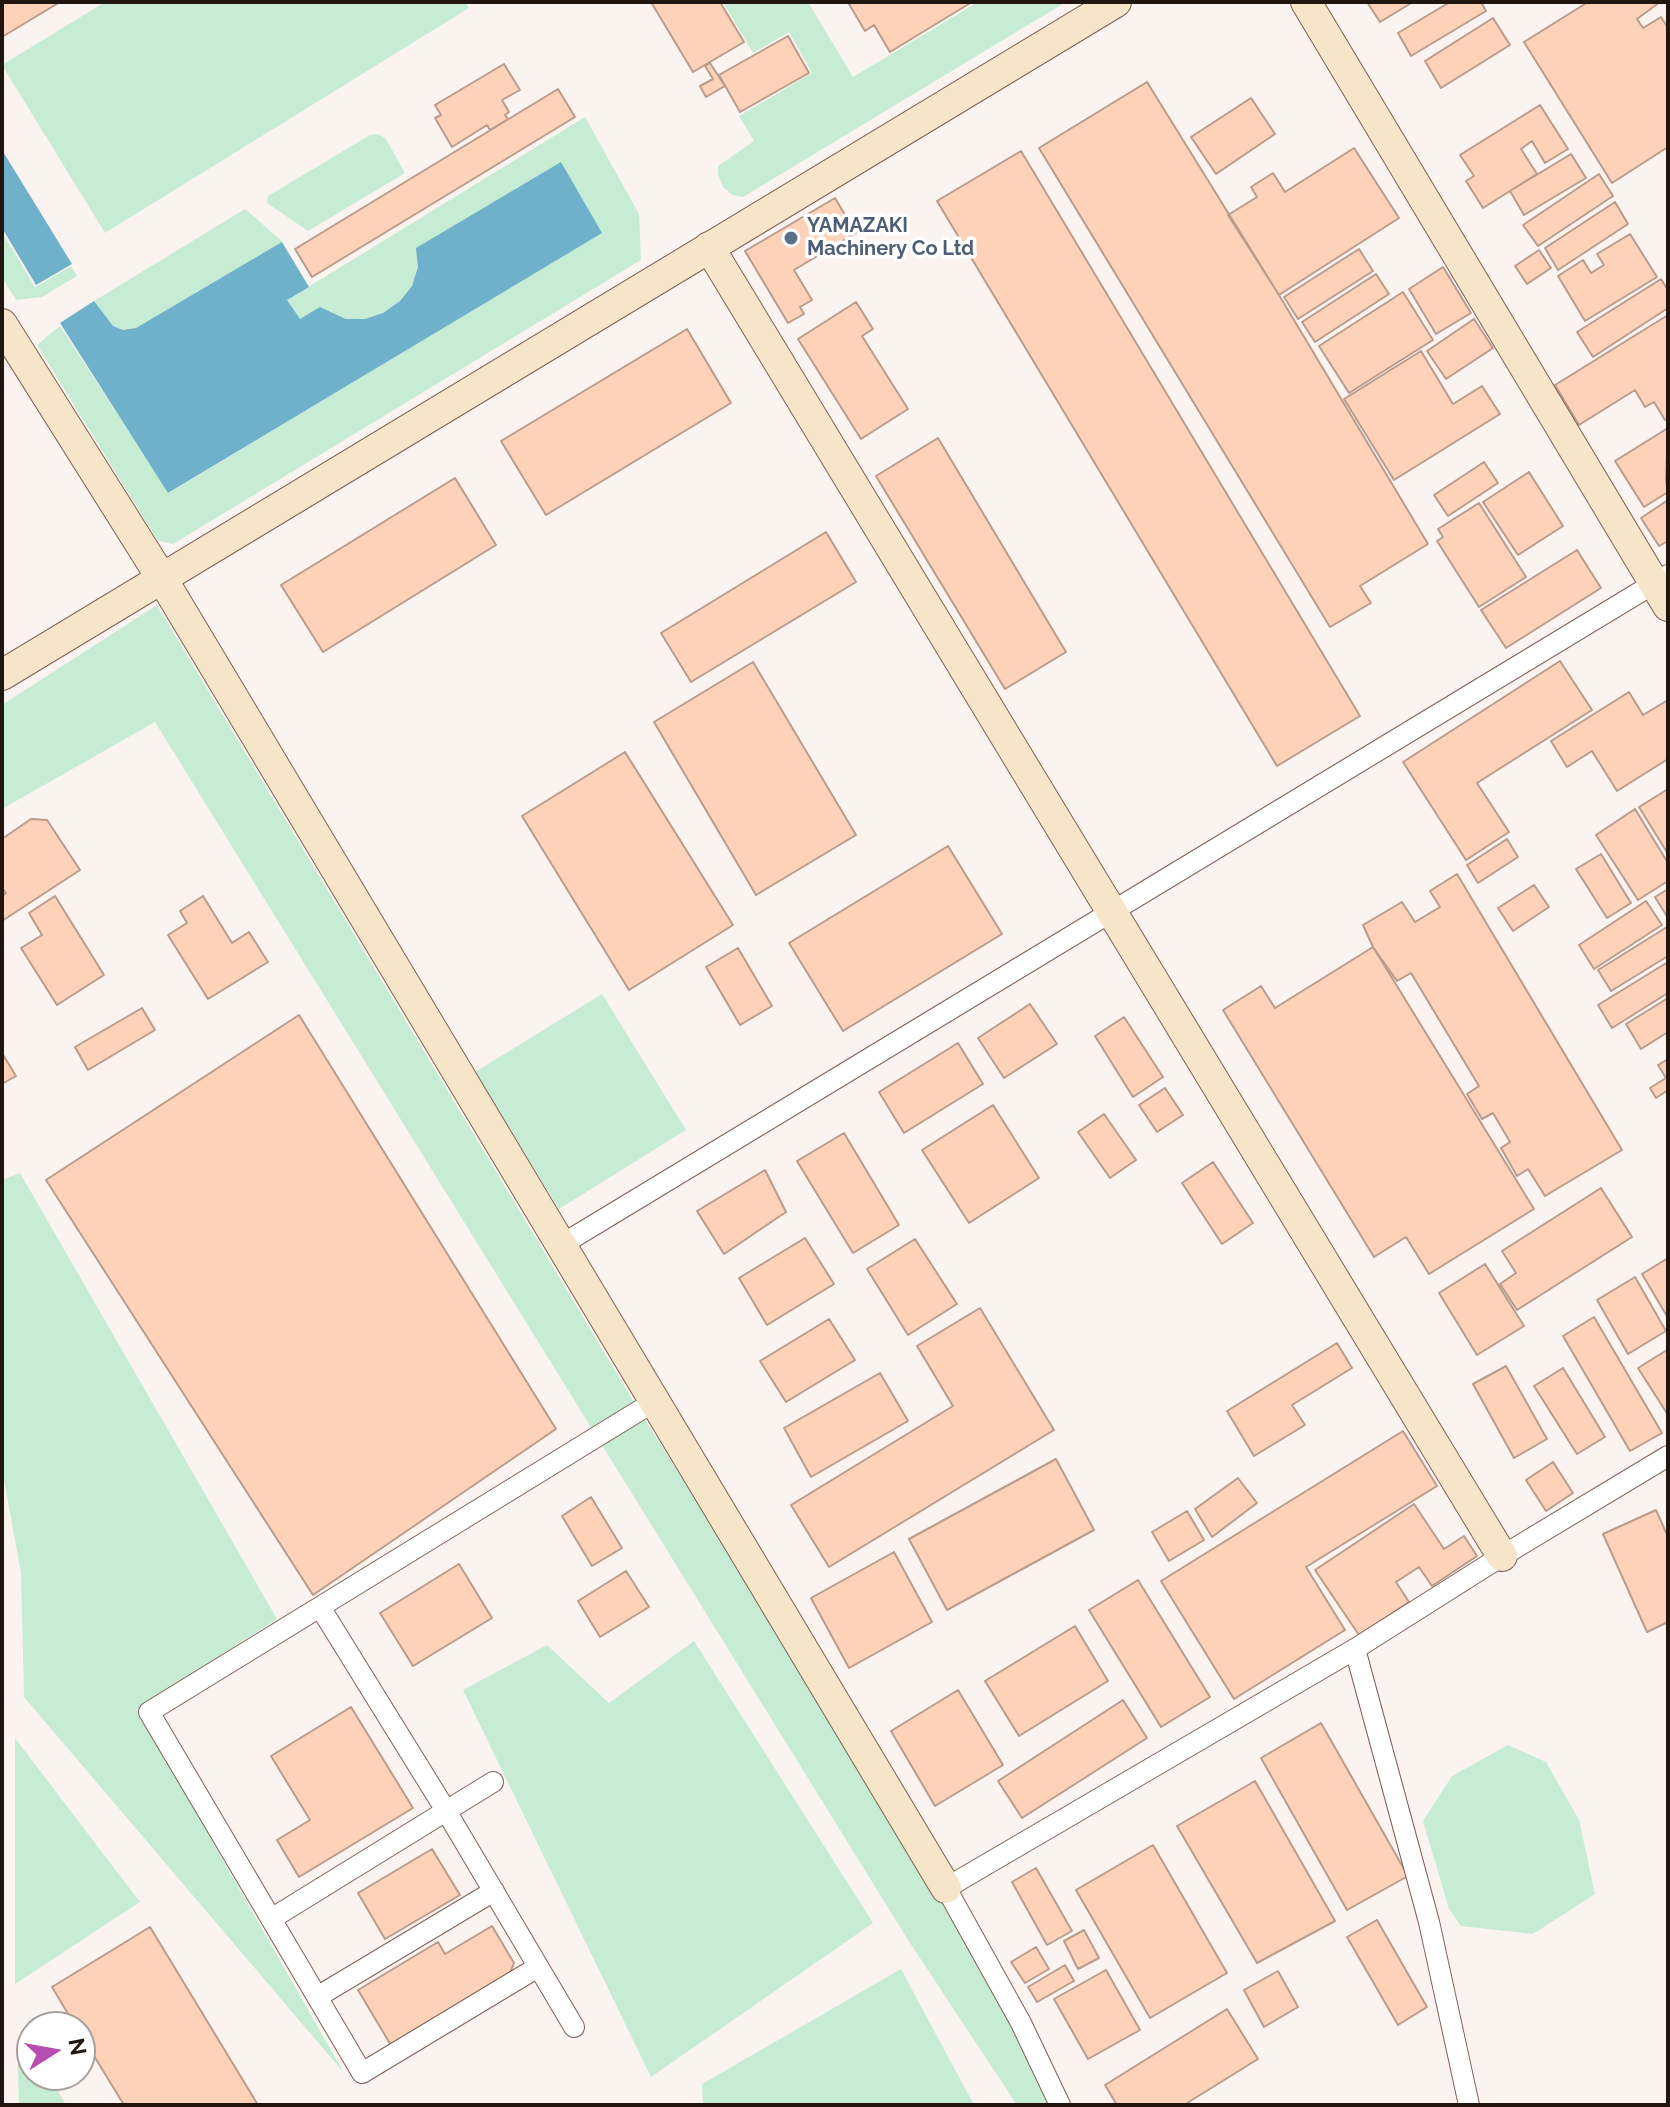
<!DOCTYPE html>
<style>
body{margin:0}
#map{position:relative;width:1670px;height:2107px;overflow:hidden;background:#faf3f0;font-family:Raleway,sans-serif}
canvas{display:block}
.frame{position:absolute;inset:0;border:4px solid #211510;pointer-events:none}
.north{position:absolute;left:16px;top:2011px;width:80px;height:80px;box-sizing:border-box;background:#fff;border:2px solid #a6a19f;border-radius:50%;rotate:79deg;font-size:22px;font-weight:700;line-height:32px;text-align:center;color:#211510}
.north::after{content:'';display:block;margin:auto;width:28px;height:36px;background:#b74daf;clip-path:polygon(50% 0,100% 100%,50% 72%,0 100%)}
</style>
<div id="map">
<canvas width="1670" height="2107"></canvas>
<div class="frame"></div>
<div class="north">N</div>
</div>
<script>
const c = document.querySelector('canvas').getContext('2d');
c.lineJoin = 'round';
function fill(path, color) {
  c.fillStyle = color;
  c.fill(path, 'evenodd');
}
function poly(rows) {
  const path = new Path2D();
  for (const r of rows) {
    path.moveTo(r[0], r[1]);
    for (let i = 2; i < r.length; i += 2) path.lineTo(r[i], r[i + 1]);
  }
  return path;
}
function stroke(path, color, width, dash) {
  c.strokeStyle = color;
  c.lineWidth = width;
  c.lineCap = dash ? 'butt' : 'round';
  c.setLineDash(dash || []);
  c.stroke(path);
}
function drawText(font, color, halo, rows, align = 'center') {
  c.font = font + ' Raleway,sans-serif';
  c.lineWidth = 7;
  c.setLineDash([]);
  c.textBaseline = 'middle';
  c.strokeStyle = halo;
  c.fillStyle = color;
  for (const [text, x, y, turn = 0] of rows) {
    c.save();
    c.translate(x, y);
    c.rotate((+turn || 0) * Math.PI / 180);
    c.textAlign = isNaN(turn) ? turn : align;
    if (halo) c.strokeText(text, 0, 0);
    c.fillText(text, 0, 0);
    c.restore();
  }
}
const green = poly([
 [105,2,465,2,469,8,105,233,2,65],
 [723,2,808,2,853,77,978,2,1066,2,743,197,733,195,723,187,718,174,718,166,754,141,739,116,812,73,789,32,753,53],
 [585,117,639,214,641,260,173,544,158,541,37,345,60,326,169,493,601,233,561,162,418,267,412,286,400,301,383,313,365,319,346,319,320,307,300,320,287,300],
 [379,134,386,139,405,173,308,231,267,203,268,196,370,135],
 [245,209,283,242,136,328,123,330,113,326,104,318,94,301],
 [2,232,35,287,71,266,77,276,42,297,16,300,2,277],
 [157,605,635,1404,970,1932,1054,2105,1017,2105,908,1940,155,722,2,809,2,705],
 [602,994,686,1130,559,1209,475,1072],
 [20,1173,277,1619,137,1709,344,2073,24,1697,21,1573,2,1469,2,1180],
 [694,1641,873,1923,651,2077,463,1690,547,1645,609,1703],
 [15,1738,140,1902,15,1984],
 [1508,1745,1546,1762,1579,1820,1595,1894,1533,1934,1461,1926,1449,1909,1423,1821,1452,1776],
 [901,1969,974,2105,703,2105,702,2084],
 [17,2043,32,2050,32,2075,49,2075,66,2105,19,2105]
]);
const water = poly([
 [2,150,72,264,36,285,2,228],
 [561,162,602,233,168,493,60,323,94,301,113,326,123,330,136,328,282,242,309,287,287,300,300,319,320,307,346,319,365,319,383,313,400,301,412,286,418,267,416,248]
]);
const building = poly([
 [2,2,60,2,2,37,2,2],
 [651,2,720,2,744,42,693,72,651,2],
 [853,2,972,2,890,52,874,25,865,31,849,4,853,2],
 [1367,2,1413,2,1380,22,1367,2],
 [1450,2,1481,2,1486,11,1411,56,1398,33,1450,2],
 [1588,2,1660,2,1637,19,1643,28,1661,17,1668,28,1668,147,1612,183,1524,42,1588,2],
 [1493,18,1510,45,1441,88,1425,61,1493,18],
 [788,36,809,73,740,112,719,75,788,36],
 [710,63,725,86,706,97,700,86,713,79,705,66,710,63],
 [504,64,520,90,502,100,509,112,505,115,508,119,490,130,487,125,452,147,435,118,441,115,435,105,504,64],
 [1147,82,1279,295,1428,544,1360,586,1371,603,1330,627,1039,148,1147,82],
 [558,89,575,117,312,277,295,249,558,89],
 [1251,98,1275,134,1216,174,1191,137,1251,98],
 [1540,105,1568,149,1545,163,1532,141,1521,149,1537,174,1483,208,1466,181,1474,176,1460,155,1540,105],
 [1354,148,1399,218,1279,295,1228,215,1257,197,1251,187,1273,173,1285,192,1354,148],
 [1021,151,1360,716,1277,766,937,201,1021,151],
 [1571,154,1586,178,1524,215,1510,191,1571,154],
 [1599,174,1613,196,1538,246,1523,225,1599,174],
 [835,198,856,233,794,270,812,300,800,307,804,314,788,323,745,251,835,198],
 [1615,202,1628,224,1558,270,1545,248,1615,202],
 [1630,234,1657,277,1585,321,1558,276,1583,260,1591,273,1604,265,1597,254,1630,234],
 [1359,249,1373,271,1298,319,1284,297,1359,249],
 [1539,250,1551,268,1527,284,1515,266,1539,250],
 [1443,267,1471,313,1436,334,1409,289,1443,267],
 [1376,274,1389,294,1315,342,1302,322,1376,274],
 [1661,279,1668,290,1668,308,1593,357,1577,332,1661,279],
 [1403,292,1433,340,1349,393,1319,346,1403,292],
 [856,302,873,329,862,336,908,409,861,439,798,339,856,302],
 [1668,315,1668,418,1665,420,1654,402,1645,407,1635,390,1579,425,1555,385,1668,315],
 [1474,319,1493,348,1446,379,1427,351,1474,319],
 [687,329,731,403,546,515,501,441,687,329],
 [1421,351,1453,404,1482,386,1500,414,1394,480,1344,399,1421,351],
 [1668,428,1666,480,1668,492,1644,507,1615,461,1668,428],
 [938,438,1066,652,1005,689,876,476,938,438],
 [1484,462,1498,483,1448,516,1434,495,1484,462],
 [1529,472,1563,526,1518,555,1483,502,1529,472],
 [455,478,496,545,323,652,281,585,455,478],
 [1668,500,1668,541,1659,546,1641,518,1668,500],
 [1479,503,1526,577,1479,607,1437,541,1443,537,1438,529,1479,503],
 [826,532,856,582,691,682,661,633,826,532],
 [1577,550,1601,588,1506,648,1481,610,1577,550],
 [1560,661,1592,710,1477,783,1509,832,1466,860,1403,762,1560,661],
 [753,662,856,835,756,895,654,722,753,662],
 [1629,692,1643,715,1668,700,1668,759,1617,791,1592,751,1567,767,1551,741,1629,692],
 [625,752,733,925,629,990,522,816,625,752],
 [1668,789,1668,854,1639,807,1668,789],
 [1635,809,1668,863,1668,881,1638,900,1596,835,1635,809],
 [31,819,47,820,80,870,2,921,2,896,6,893,2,888,2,839,31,819],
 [1507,839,1518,857,1478,883,1467,865,1507,839],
 [948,846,1002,934,843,1031,789,943,948,846],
 [1601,854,1631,903,1607,918,1576,869,1601,854],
 [1457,874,1622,1150,1545,1196,1528,1169,1517,1176,1501,1148,1510,1142,1493,1113,1482,1119,1467,1094,1479,1086,1411,973,1397,981,1373,947,1363,925,1402,902,1415,922,1440,907,1430,891,1457,874],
 [1534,885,1549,907,1513,931,1498,908,1534,885],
 [1668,889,1668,918,1655,897,1668,889],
 [55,896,104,975,57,1005,21,948,42,935,29,913,55,896],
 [203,896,232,943,249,932,268,962,208,999,168,935,187,923,180,911,203,896],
 [1646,901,1662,925,1594,969,1579,945,1646,901],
 [1667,927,1668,956,1611,991,1598,970,1667,927],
 [1373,947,1534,1209,1429,1274,1406,1237,1374,1257,1223,1010,1261,986,1275,1008,1373,947],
 [738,948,772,1006,740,1025,706,967,738,948],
 [1668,962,1668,993,1612,1028,1598,1005,1668,962],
 [1668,998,1668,1032,1641,1049,1626,1024,1668,998],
 [1030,1004,1057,1044,1004,1078,978,1038,1030,1004],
 [142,1008,155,1030,88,1070,75,1047,142,1008],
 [299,1015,556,1429,313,1595,46,1180,299,1015],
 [1124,1017,1163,1077,1133,1097,1095,1036,1124,1017],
 [958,1043,983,1084,904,1133,879,1092,958,1043],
 [2,1053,16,1076,2,1084,2,1053],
 [1668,1059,1668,1090,1656,1098,1650,1088,1666,1078,1658,1065,1668,1059],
 [1165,1088,1183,1115,1157,1132,1139,1105,1165,1088],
 [993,1105,1039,1178,969,1223,922,1150,993,1105],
 [1104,1114,1136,1160,1110,1178,1078,1132,1104,1114],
 [844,1133,899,1225,853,1253,797,1161,844,1133],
 [1213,1162,1253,1223,1222,1244,1182,1183,1213,1162],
 [765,1170,786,1212,724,1254,697,1211,765,1170],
 [1601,1188,1632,1237,1517,1310,1500,1284,1516,1273,1502,1251,1601,1188],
 [805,1238,834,1284,767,1325,739,1278,805,1238],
 [915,1239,957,1304,908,1335,867,1269,915,1239],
 [1668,1258,1668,1318,1642,1274,1668,1258],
 [1485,1264,1524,1326,1477,1355,1439,1293,1485,1264],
 [1635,1277,1666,1331,1628,1354,1597,1300,1635,1277],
 [980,1308,1054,1430,829,1567,791,1505,953,1406,917,1346,980,1308],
 [1594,1317,1662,1433,1630,1451,1563,1336,1594,1317],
 [829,1319,855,1360,786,1402,760,1361,829,1319],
 [1337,1343,1352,1368,1292,1405,1305,1425,1254,1456,1227,1411,1337,1343],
 [1667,1350,1668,1352,1668,1415,1638,1368,1667,1350],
 [1506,1366,1547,1439,1514,1458,1473,1384,1506,1366],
 [1563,1368,1605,1437,1577,1454,1534,1386,1563,1368],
 [880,1373,908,1421,811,1477,784,1428,880,1373],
 [1403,1431,1437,1486,1306,1567,1345,1630,1234,1699,1161,1581,1403,1431],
 [1056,1459,1094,1530,947,1610,909,1539,1056,1459],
 [1553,1462,1573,1493,1546,1511,1526,1480,1553,1462],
 [1238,1478,1257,1503,1212,1537,1195,1509,1238,1478],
 [591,1497,622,1548,592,1566,562,1516,591,1497],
 [1414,1504,1444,1549,1464,1536,1477,1556,1432,1586,1419,1567,1396,1582,1409,1602,1359,1635,1315,1570,1414,1504],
 [1656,1510,1668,1537,1668,1622,1647,1632,1603,1534,1656,1510],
 [1187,1511,1204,1540,1169,1561,1152,1532,1187,1511],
 [894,1552,932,1622,849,1668,811,1598,894,1552],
 [459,1564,492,1618,413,1666,380,1613,459,1564],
 [626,1571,649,1607,600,1637,578,1601,626,1571],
 [1138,1580,1210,1697,1161,1727,1089,1610,1138,1580],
 [1075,1626,1108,1681,1019,1736,985,1681,1075,1626],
 [958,1690,1003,1765,935,1806,891,1731,958,1690],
 [1123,1700,1147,1738,1022,1818,998,1781,1123,1700],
 [351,1707,413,1808,299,1877,277,1840,310,1820,271,1756,351,1707],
 [1321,1723,1408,1876,1347,1910,1261,1758,1321,1723],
 [1255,1781,1335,1921,1257,1963,1177,1826,1255,1781],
 [1153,1845,1227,1973,1150,2018,1076,1890,1153,1845],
 [432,1849,460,1895,385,1939,358,1893,432,1849],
 [1036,1868,1072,1931,1047,1945,1012,1882,1036,1868],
 [1377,1920,1427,2007,1398,2025,1347,1937,1377,1920],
 [492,1926,514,1963,508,1978,392,2047,358,1990,438,1942,445,1954,492,1926],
 [150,1927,258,2105,124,2105,80,2033,80,2027,76,2027,52,1987,150,1927],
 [1084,1930,1099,1958,1078,1969,1064,1941,1084,1930],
 [1036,1947,1049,1969,1025,1983,1011,1962,1036,1947],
 [1065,1965,1074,1981,1037,2002,1028,1987,1065,1965],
 [1106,1970,1140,2030,1088,2059,1054,1999,1106,1970],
 [1278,1971,1298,2007,1264,2027,1244,1990,1278,1971],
 [1227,2009,1258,2059,1184,2105,1117,2105,1105,2085,1227,2009]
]);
const street = poly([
 [561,1245,1668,575],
 [320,1607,445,1809,574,2027],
 [1355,1649,1429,1922,1469,2105],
 [271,1919,493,1782],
 [538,1967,362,2073,149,1712,655,1401],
 [317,1997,494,1891],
 [1060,2105,1021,2023,946,1888,1355,1649,1502,1556,1668,1456]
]);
const secondary = poly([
 [1306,2,1668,606],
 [709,247,1502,1556],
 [2,324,161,577,946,1888],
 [2,675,1116,2]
]);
const markers = [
 [791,238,8,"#5c6f8a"]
];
const serviceNames = [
 ["YAMAZAKI",807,226],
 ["Machinery Co Ltd",807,249]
];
fill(green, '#c6edd4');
fill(water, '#6fb0ca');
fill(building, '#fed1b9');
stroke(building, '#ba9c8c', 2);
stroke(street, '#7e6155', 22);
stroke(secondary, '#7e6155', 32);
stroke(street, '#fff', 20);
stroke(secondary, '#f6e5c8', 30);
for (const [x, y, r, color] of markers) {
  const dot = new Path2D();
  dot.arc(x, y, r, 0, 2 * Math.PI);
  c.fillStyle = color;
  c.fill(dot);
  stroke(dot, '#fff', 3);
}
drawText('bold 20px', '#4e5e75', '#fff', serviceNames, 'left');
</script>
